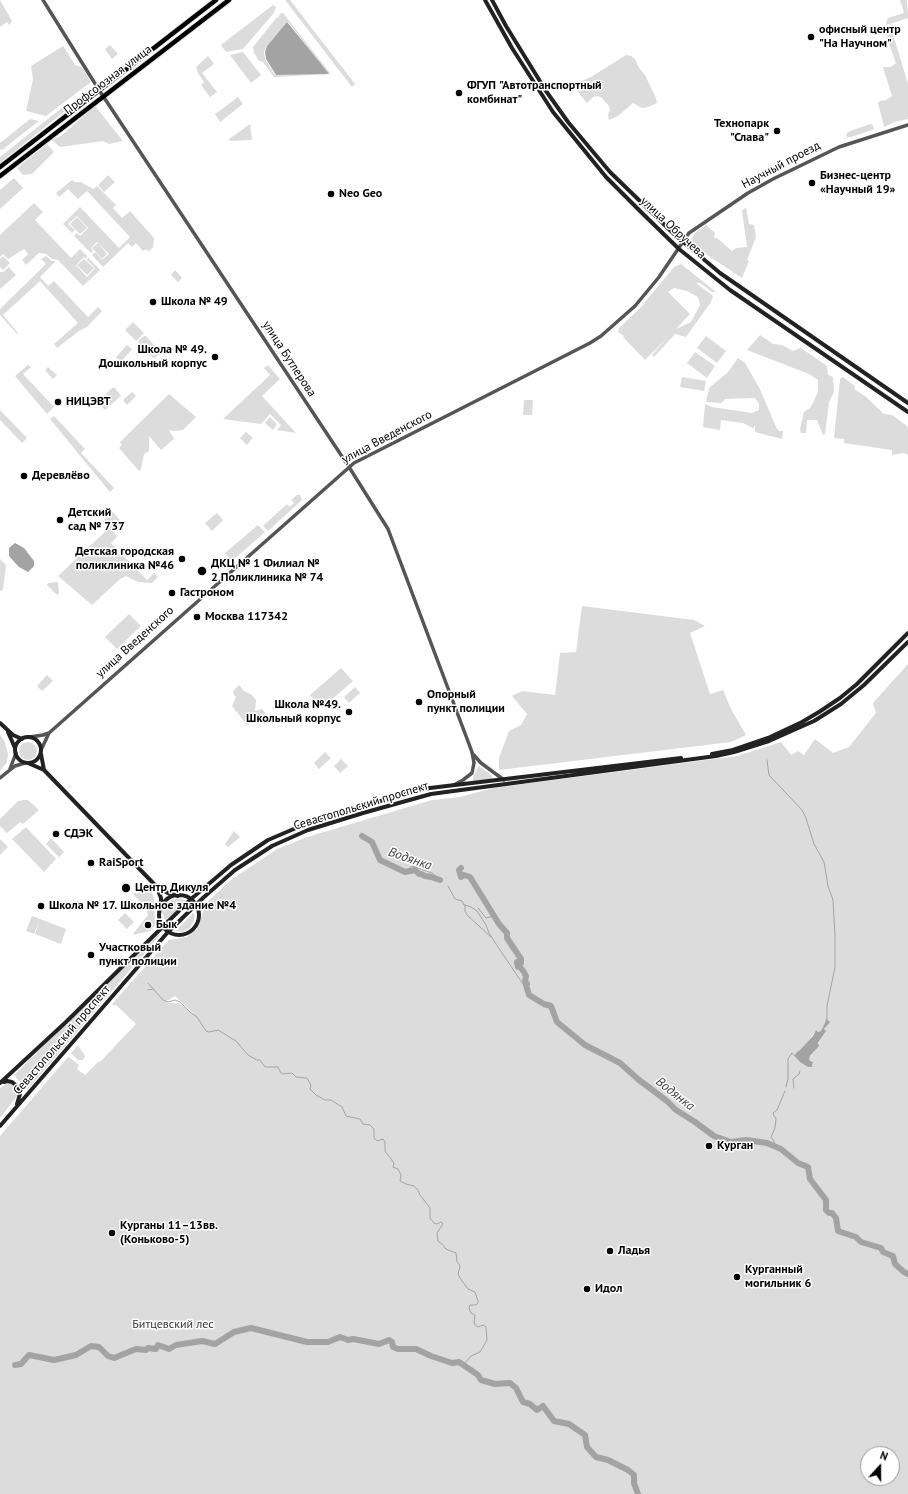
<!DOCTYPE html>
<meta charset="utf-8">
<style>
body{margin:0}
#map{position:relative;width:908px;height:1494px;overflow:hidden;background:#fff;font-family:"PT Sans",sans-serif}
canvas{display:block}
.north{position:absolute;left:860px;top:1446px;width:40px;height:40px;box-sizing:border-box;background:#fff;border:1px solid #999;border-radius:50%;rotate:21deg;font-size:11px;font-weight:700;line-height:16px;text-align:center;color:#000}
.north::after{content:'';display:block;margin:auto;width:14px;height:18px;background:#000;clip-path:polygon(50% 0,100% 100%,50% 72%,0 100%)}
</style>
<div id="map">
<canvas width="908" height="1494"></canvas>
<div class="north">N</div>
</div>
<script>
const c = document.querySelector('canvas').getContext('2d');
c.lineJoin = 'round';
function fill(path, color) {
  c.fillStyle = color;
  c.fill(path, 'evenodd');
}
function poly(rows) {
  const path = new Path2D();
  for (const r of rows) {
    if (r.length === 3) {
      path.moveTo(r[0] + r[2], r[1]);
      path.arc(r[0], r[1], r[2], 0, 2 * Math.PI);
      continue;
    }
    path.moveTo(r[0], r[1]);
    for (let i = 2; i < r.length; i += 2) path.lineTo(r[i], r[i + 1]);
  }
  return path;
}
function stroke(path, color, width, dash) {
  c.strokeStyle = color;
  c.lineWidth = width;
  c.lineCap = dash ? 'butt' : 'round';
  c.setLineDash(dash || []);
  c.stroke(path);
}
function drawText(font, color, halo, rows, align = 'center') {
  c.font = font + ' "PT Sans",sans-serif';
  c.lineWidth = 3;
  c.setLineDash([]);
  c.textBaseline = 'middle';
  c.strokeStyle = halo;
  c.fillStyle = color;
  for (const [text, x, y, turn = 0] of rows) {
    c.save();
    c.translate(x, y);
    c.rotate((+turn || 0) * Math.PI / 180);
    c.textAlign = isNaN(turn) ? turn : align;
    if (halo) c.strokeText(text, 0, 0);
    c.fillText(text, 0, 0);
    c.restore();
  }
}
const green = poly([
 [0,0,12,21,9,25,7,22,0,27],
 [285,0,290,0,355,84,352,87],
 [900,0,907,0,908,18,887,25,886,23,888,18,904,13],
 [273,5,276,7,273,14,243,49,226,52,221,45],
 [283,13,330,73,330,74,274,77,263,62,259,61,254,53,253,47,277,17,278,18,280,14],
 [287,22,288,22,329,74,275,75,265,59,264,52,266,47],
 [892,31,908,84,908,119,894,122,884,127,878,103,880,101,886,100,892,96,883,67,891,67,896,63,887,38,889,33],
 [110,45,118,54,112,59,105,49],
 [63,46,75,65,82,67,91,82,46,116,26,111,33,79,31,66],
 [243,52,261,75,251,83,230,55],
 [626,55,631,56,635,59,639,68,645,75,656,98,657,103,648,107,642,108,633,103,618,116,609,120,608,115,610,110,609,106,602,98,598,96,593,97,587,103,574,87,577,83,591,77],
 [208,56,214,64,202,73,217,92,210,97,201,85,204,82,198,73,196,67],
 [238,97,243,104,220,122,215,114],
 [68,103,70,107,0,163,0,157],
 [95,106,123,141,109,144,103,141,60,147,52,140,61,136],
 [30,119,39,121,2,150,0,149,0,143],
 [250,124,252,140,230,141,229,139],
 [872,124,874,129,869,131,851,137,847,137,846,135,848,132,867,125],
 [47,144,54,152,32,174,23,175,17,168],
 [108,175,115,182,104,192,98,185],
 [14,178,23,188,0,209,0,190],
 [72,180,75,182,81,182,93,189,97,186,116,205,113,208,122,218,130,211,154,238,153,247,149,251,146,249,143,251,136,243,132,247,128,243,103,267,92,255,95,252,102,260,109,254,97,242,91,248,93,251,91,253,74,236,77,233,80,236,88,228,77,216,68,224,75,230,72,233,63,224,80,207,119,248,130,237,87,191,78,199,68,189,59,197,56,193],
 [34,203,43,212,35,220,71,258,80,249,87,256,86,259,84,257,76,265,87,277,95,268,87,260,88,257,100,270,83,286,58,260,52,259,46,254,39,253,26,265,22,260,28,254,24,249,8,259,3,254,0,257,0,235],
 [746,207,749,224,754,225,756,237,747,260,749,261,742,278,709,256,693,243,691,239,696,232,706,225,715,233,714,238,717,238,732,251,736,248,747,247,742,211],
 [77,217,87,228,80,234,70,224],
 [98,243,107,254,102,259,92,248],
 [3,256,10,263,3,270,0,267,0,259],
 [46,256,52,261,56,261,40,277,48,286,54,281,88,317,98,307,102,311,87,327,79,331,57,348,54,344,78,323,40,281,3,315,18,333,17,334,0,315,0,309,46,264,41,259],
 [84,259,94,268,87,275,77,265],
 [681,264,716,292,712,292,700,283,696,283,713,296,711,302,686,337,675,334,654,357,652,355,668,337,645,360,623,337,624,336,618,332,619,328,640,308,674,267],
 [674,288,687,291,698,297,700,305,691,322,676,329,690,314,668,292],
 [9,267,16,275,0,289,0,272,3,272],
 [175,270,182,278,178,282,171,275],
 [133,322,144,333,136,341,125,330],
 [760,335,773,344,782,345,793,351,801,348,827,366,828,375,833,377,834,392,829,402,825,434,823,435,817,420,807,420,806,433,801,433,800,429,804,412,811,407,818,392,818,380,809,374,747,350],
 [144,336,146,336,160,352,160,354,155,358,153,358,139,343,138,341],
 [706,336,726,351,717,363,697,348],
 [127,345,132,349,121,362,116,357],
 [695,352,715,366,707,378,687,363],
 [738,358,745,363,760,389,776,427,779,431,783,431,782,439,755,432,755,425,753,428,743,423,721,420,720,430,703,427,705,404,712,407,752,413,759,410,759,404,755,398,725,399,721,403,706,402,709,388,728,372],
 [28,365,31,367,23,374,54,407,47,414,15,376],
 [268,365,280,379,262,396,296,433,277,430,281,425,270,414,261,424,223,419,270,375,264,368],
 [48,367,57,375,53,379,45,370],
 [682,377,706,381,704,391,680,387],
 [843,377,855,386,854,389,865,396,884,414,892,415,907,426,908,429,908,455,904,453,892,455,892,450,844,443,844,439,834,438,840,379],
 [112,388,115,388,121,396,105,410,99,404,99,401],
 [132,392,136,396,127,405,123,400],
 [169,394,196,417,183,430,174,431,169,430,174,439,161,450,149,436,149,451,144,454,141,469,139,471,119,448,122,445,120,442],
 [524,400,533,400,532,415,523,415],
 [0,410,27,438,22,443,0,420],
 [54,416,85,449,81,453,114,488,110,492,50,419],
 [270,417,277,424,273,430,265,423],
 [246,432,253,438,247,445,240,438],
 [297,495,300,495,302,500,268,531,263,526,287,504,290,507,294,503,291,500],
 [112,511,124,525,114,533,117,537,111,543,147,580,154,573,158,577,152,583,138,582,126,576,120,579,92,605,58,576,109,528,103,521],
 [217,513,223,520,212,531,205,523],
 [258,525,265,532,232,561,225,553],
 [0,559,6,565,3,590,0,591],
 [58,582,59,593,57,595,47,585,48,583],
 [582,606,694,620,705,626,690,633,710,694,723,690,731,709,746,735,731,742,499,770,499,758,509,731,521,725,527,714,512,696,522,691,555,695,560,653,576,652],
 [129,614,141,626,117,649,105,637],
 [908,664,908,1494,0,1494,0,1136,68,1057,70,1058,79,1065,77,1069,85,1075,99,1061,100,1062,136,1024,116,1005,114,1006,112,1004,169,940,187,937,196,930,199,925,205,904,231,880,277,849,307,837,432,800,460,797,493,788,737,756,781,742,791,755,798,751,804,755,815,739,833,753,849,747,876,713,873,703],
 [175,996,194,1014,194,1015,179,1003,168,1003,164,1001,169,1000],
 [826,1021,826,1025,824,1030,825,1032,814,1052,809,1058,809,1060,812,1061,813,1064,812,1067,808,1067,793,1054,795,1055,809,1041,816,1030,818,1032,822,1031],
 [868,1454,892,1454,892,1478,868,1478],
 [341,668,353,681,322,708,310,695],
 [47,675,53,681,42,691,37,686],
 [239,685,244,691,252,695,256,700,255,711,262,709,267,715,257,718,247,725,232,706,236,697,234,695,233,691],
 [355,687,360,693,349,703,344,697],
 [0,735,5,742,8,754,7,762,0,771],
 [28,751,9],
 [325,752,331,758,319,769,314,763],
 [341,759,348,766,340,773,334,766],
 [479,766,492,776,492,780,473,781,473,778,477,768],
 [23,800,28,800,39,810,23,824,20,822,7,833,0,826,0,819,18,801],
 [26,827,56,859,44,872,12,839],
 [234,831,240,837,228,847,225,844],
 [51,838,64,852,59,857,46,844],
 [0,839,8,847,0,855],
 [145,885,152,893,154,900,155,925,150,931,132,935,148,915,146,908,133,894,135,892,137,894],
 [179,898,186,901,166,920,164,919,162,911,165,905,171,900],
 [125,913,134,922,127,929,118,920],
 [193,913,195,915,194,920,190,928,183,932,176,931],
 [32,916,40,919,34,934,26,931],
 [40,919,66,929,61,944,35,934],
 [159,934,160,935,28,1089,25,1088,14,1075],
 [78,1045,84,1054,85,1057,83,1060,78,1060,71,1053],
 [7,1083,14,1085,17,1088,18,1095,0,1118,0,1088]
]);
const water = poly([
 [287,22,318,60,329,74,276,75,266,59,265,52,267,46],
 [15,543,24,548,34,561,34,566,28,572,19,567,9,556,9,548],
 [826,1019,830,1022,824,1029,826,1031,818,1043,819,1046,810,1056,809,1060,813,1062,812,1067,808,1067,800,1062,792,1053,795,1055,797,1052,800,1050,813,1036,816,1030,818,1032,821,1031,825,1023]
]);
const stream = poly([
 [767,760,769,775,802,810,806,818,814,844,824,862,828,886,833,900,835,936,835,967,827,1006,827,1020],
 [405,872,412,866,432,873,440,880],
 [448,886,455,899,462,901,464,905,471,907,477,911,486,925,489,933,498,947,527,990],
 [465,905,465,911,467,915,491,937],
 [478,908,486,918,490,917,493,915],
 [148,983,163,1000,168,1002,175,1000,180,1002,190,1012,197,1017,206,1031,209,1032,218,1030,236,1041,248,1055,257,1060,260,1060,265,1067,278,1067,281,1073,283,1074,292,1073,296,1077,307,1078,311,1085,310,1089,316,1095,325,1100,331,1100,342,1107,346,1116,360,1119,363,1124,370,1125,374,1129,374,1138,377,1141,383,1139,385,1142,385,1151,394,1163,393,1167,398,1169,401,1175,400,1181,406,1184,414,1186,418,1190,420,1195,430,1208,430,1218,434,1223,437,1224,441,1222,443,1224,437,1233,438,1241,442,1244,446,1249,456,1253,457,1262,459,1264,460,1267,458,1274,460,1278,468,1289,475,1292,478,1301,478,1303,476,1305,470,1305,469,1308,471,1313,475,1315,474,1322,475,1325,478,1327,483,1325,486,1327,487,1340,480,1352,471,1356,464,1364],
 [148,990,153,989],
 [786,1087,788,1079,788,1059,792,1053,793,1054],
 [794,1088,793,1079,799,1074,800,1071],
 [774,1146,774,1141,771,1137,775,1128,776,1118,774,1116,773,1113,777,1110,785,1091]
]);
const river = poly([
 [362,836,372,842,380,860,405,872,415,870,419,874,421,874,425,876,431,877,440,880],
 [461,868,459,870,461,877,464,875,470,877,499,924,507,933,507,938,521,959,521,963,517,962,518,967,520,967,524,972,526,976,525,981,527,984,526,985,529,995,544,1004,551,1006,557,1022,585,1045,620,1063,639,1080,667,1101,676,1110,695,1122,714,1136,731,1142,746,1140,767,1143,781,1149,798,1163,808,1167,810,1179,826,1200,826,1210,829,1213,832,1213,836,1218,838,1231,856,1237,861,1242,881,1248,883,1252,893,1256,895,1264,904,1272,908,1274],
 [15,1365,21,1364,29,1355,54,1360,76,1355,91,1346,99,1347,108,1356,114,1358,136,1349,146,1350,148,1348,156,1349,158,1345,169,1349,176,1345,202,1341,215,1344,234,1332,251,1328,307,1342,328,1342,340,1337,348,1340,353,1339,379,1344,389,1340,392,1342,393,1347,398,1349,416,1349,431,1356,452,1363,459,1362,478,1375,481,1380,495,1384,510,1383,516,1388,523,1402,530,1404,537,1410,543,1406,554,1421,569,1424,585,1435,587,1447,596,1457,608,1460,628,1470,634,1475,634,1483,638,1494]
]);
const tertiary = poly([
 [43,0,99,90,349,467,388,529,472,752,474,763,472,773,463,780,454,785],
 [30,737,43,735,49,733,354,463,590,343,601,336,635,306,659,277,689,233,748,193,773,179,839,147,908,125],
 [41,750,49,733],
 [472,753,481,763,504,780],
 [10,769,16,753],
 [0,778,15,766,25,763]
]);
const secondary = poly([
 [485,0,512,48,553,112,606,177,642,213,679,249,730,290,908,412],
 [492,0,506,26,546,91,568,122,610,172,675,235,720,273,908,403],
 [0,723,13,735,22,739],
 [8,732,15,748],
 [28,750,13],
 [41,754,44,770],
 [712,754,733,750,768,738,802,722,819,712,840,698,857,684,908,633],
 [28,763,44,770,155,885,168,893,178,896],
 [157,888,161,898,161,908],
 [179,915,20],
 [4,1082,7,1081,12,1082,18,1087,20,1094,17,1104],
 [0,1083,66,1022,191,899,231,865,268,840,303,825,360,807,411,792,430,788,681,758],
 [0,1126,168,932,204,897,235,870,272,846,308,830,363,813,431,794,716,756,734,752,769,741,814,721,841,704,864,685,908,642]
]);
const primary = poly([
 [0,167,216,0],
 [0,176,229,0]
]);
const markers = [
 [811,37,4,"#000"],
 [459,93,4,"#000"],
 [777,131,4,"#000"],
 [812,183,4,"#000"],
 [331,194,4,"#000"],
 [153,302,4,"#000"],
 [215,357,4,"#000"],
 [58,402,4,"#000"],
 [24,476,4,"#000"],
 [60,520,4,"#000"],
 [182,559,4,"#000"],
 [202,571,5,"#000"],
 [172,593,4,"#000"],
 [197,617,4,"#000"],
 [419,702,4,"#000"],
 [349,712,4,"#000"],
 [56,834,4,"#000"],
 [91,863,4,"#000"],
 [126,888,5,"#000"],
 [41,906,4,"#000"],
 [148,925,4,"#000"],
 [91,955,4,"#000"],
 [709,1146,4,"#000"],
 [112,1233,4,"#000"],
 [610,1251,4,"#000"],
 [737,1277,4,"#000"],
 [587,1289,4,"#000"]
];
const poiNames = [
 ["офисный центр",819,30],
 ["\"На Научном\"",819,44],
 ["ФГУП \"Автотранспортный",467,86],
 ["комбинат\"",467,100],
 ["Технопарк",769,124,"right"],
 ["\"Слава\"",769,138,"right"],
 ["Бизнес-центр",820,176],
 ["«Научный 19»",820,190],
 ["Neo Geo",339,194],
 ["Школа № 49",161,302],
 ["Школа № 49.",207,350,"right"],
 ["Дошкольный корпус",207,364,"right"],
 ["НИЦЭВТ",66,402],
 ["Деревлёво",32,476],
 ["Детский",68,513],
 ["сад № 737",68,527],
 ["Детская городская",174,552,"right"],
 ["поликлиника №46",174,566,"right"],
 ["ДКЦ № 1 Филиал №",211,564],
 ["2 Поликлиника № 74",211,578],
 ["Гастроном",180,593],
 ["Москва 117342",205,617],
 ["Опорный",427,695],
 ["пункт полиции",427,709],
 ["Школа №49.",341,705,"right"],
 ["Школьный корпус",341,719,"right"],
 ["СДЭК",64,834],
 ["RaiSport",99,863],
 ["Центр Дикуля",135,888],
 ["Школа № 17. Школьное здание №4",49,906],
 ["Бык",156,925],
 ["Участковый",99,948],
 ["пункт полиции",99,962],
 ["Курган",717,1146],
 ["Курганы 11–13вв.",120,1226],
 ["(Коньково-5)",120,1240],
 ["Ладья",618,1251],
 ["Курганный",745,1270],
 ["могильник 6",745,1284],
 ["Идол",595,1289]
];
const streetNames = [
 ["Профсоюзная улица",108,80,-37],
 ["Научный проезд",781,165,-28],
 ["улица Обручева",673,228,43],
 ["улица Бутлерова",289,359,57],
 ["улица Введенского",387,437,-28],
 ["улица Введенского",135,642,-42],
 ["Севастопольский проспект",361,806,-17],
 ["Севастопольский проспект",62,1040,-49]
];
const parkNames = [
 ["Битцевский лес",173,1325]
];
const waterNames = [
 ["Водянка",410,859,19],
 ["Водянка",675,1094,38]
];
fill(green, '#dcdcdc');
fill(water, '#a3a3a3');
stroke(stream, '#a3a3a3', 1);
stroke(river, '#a3a3a3', 6);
stroke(primary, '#dbdbdb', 6);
stroke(tertiary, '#555', 3.5);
stroke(secondary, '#222', 4);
stroke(primary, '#000', 4.5);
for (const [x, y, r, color] of markers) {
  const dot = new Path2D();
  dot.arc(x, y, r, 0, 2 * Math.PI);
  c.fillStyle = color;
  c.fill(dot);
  stroke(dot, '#fff', 1.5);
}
drawText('bold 12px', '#000', '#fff', poiNames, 'left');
drawText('12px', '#000', '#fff', streetNames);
drawText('12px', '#333', '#fff', parkNames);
drawText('italic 13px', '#444', '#fff', waterNames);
</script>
